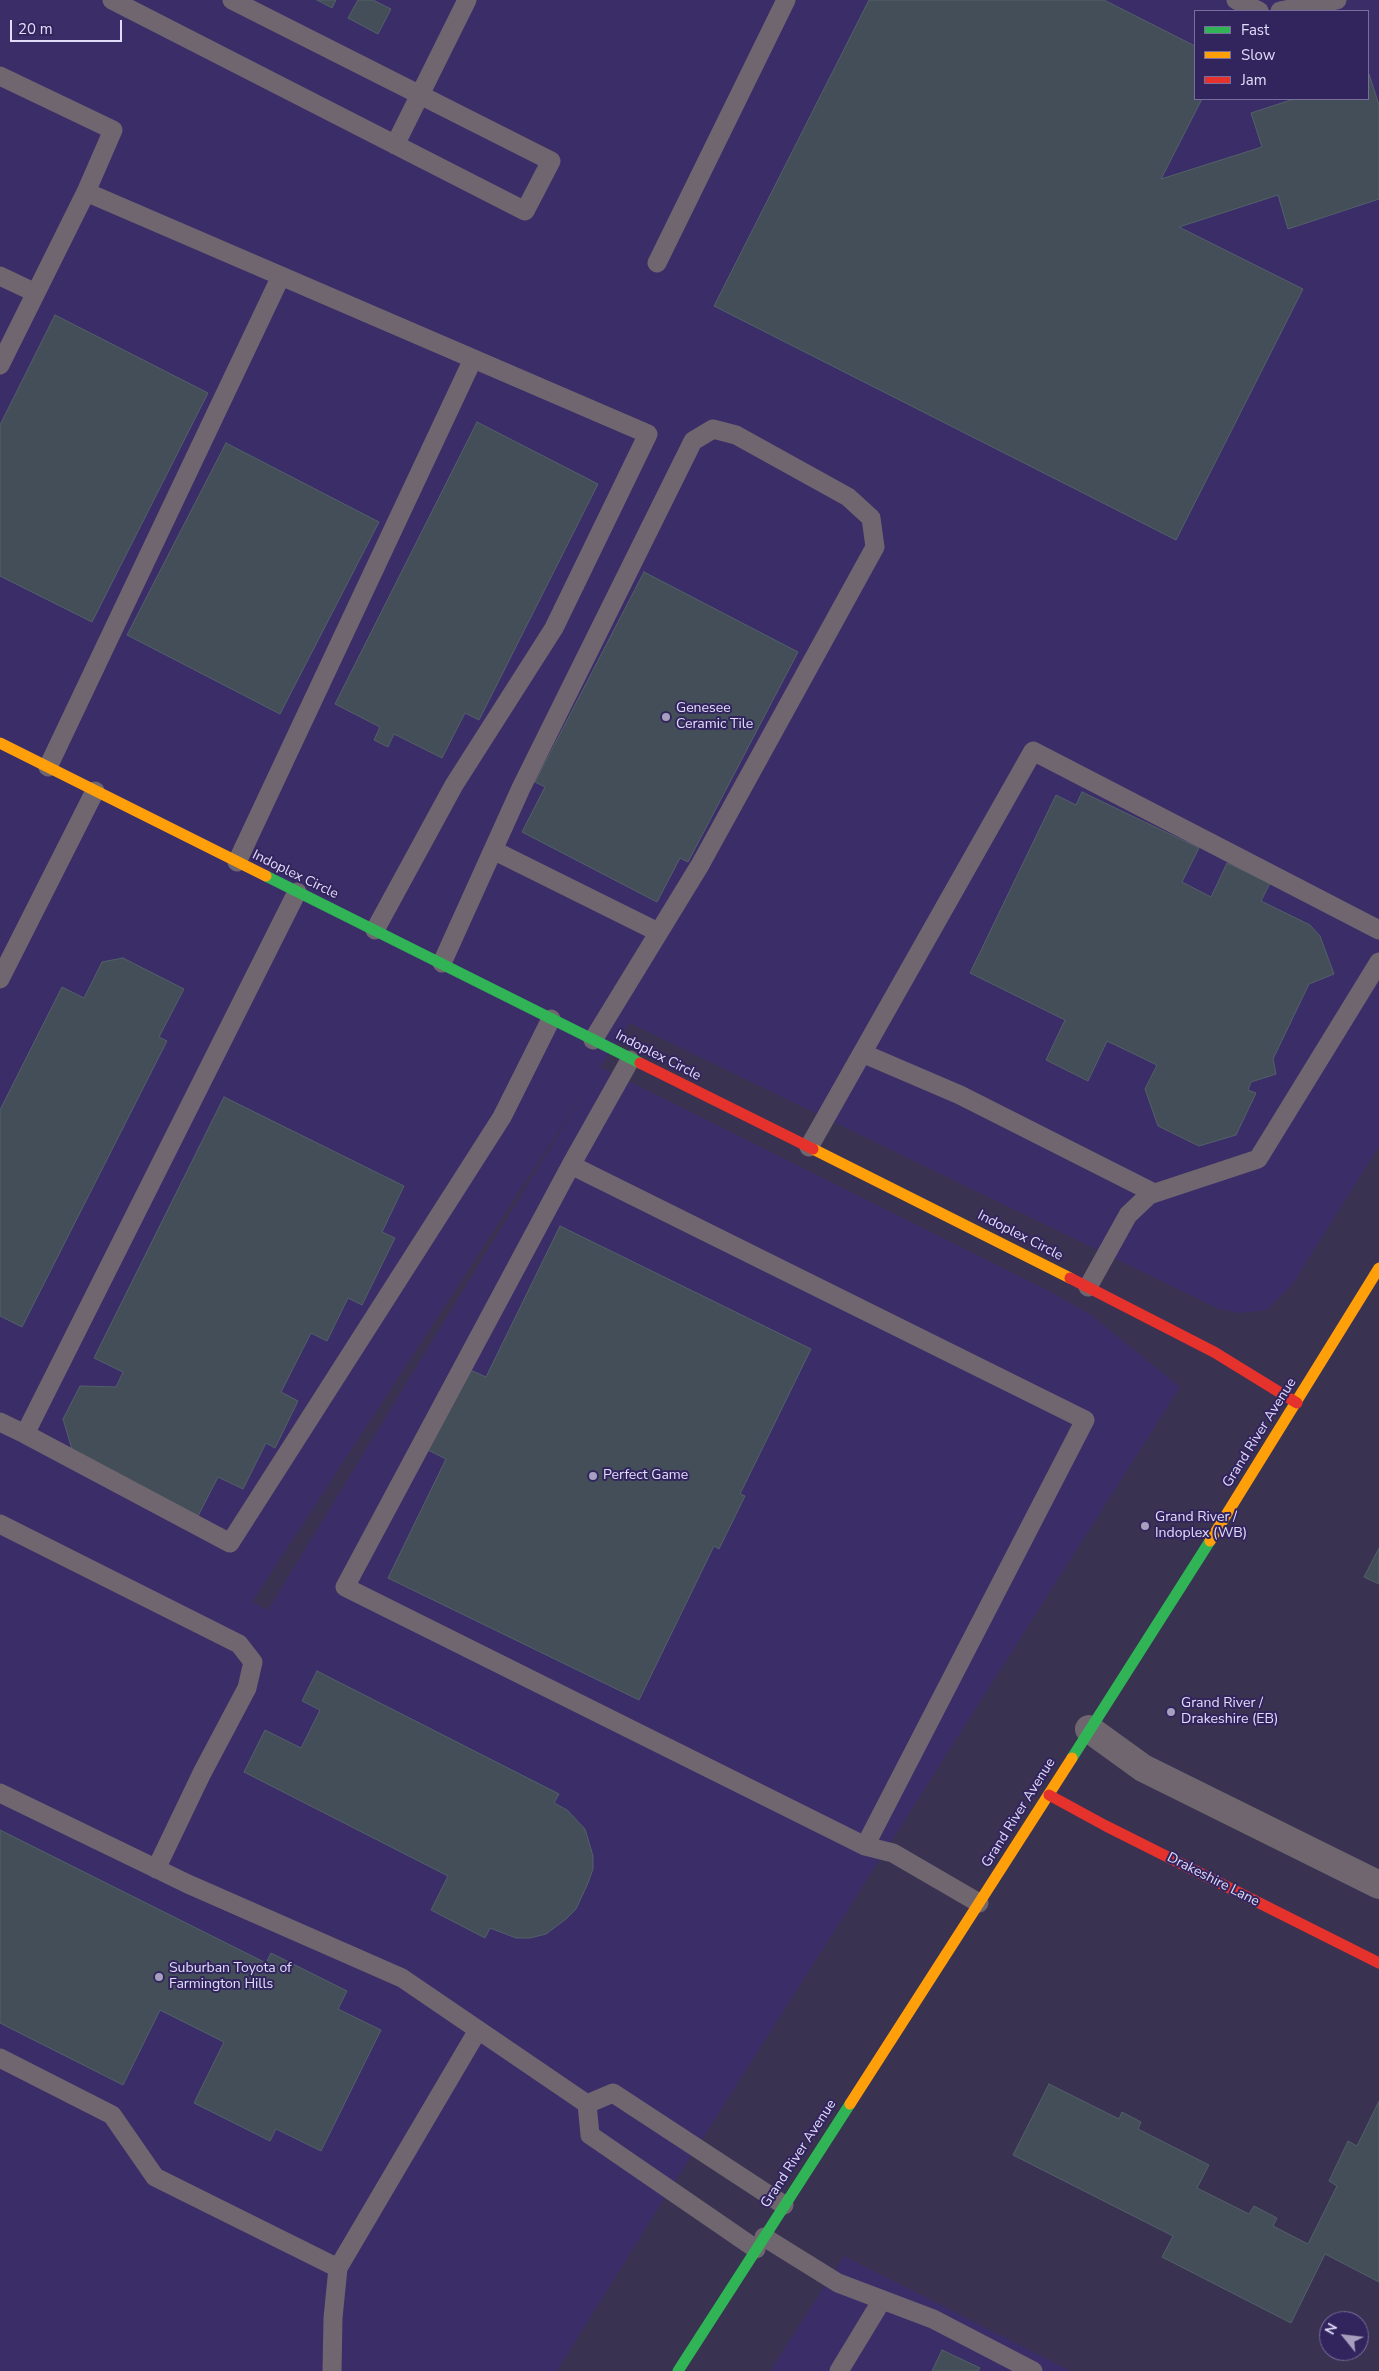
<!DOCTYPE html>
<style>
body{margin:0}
#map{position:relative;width:1379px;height:2371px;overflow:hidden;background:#393251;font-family:"Nunito Sans",sans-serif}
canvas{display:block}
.legend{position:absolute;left:1194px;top:10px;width:175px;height:90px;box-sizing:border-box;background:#32255e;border:1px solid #786e9c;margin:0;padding:6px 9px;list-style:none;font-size:15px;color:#e0dcf9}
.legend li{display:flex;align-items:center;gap:10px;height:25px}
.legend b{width:25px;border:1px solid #786e9c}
.north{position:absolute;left:1319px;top:2311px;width:50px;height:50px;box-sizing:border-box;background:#32255e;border:1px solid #786e9c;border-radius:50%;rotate:299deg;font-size:14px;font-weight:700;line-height:20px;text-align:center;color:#e0dcf9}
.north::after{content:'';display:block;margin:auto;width:18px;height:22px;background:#a6a0be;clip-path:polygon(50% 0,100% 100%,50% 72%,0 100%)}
.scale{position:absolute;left:10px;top:20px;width:112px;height:22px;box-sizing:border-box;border:2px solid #e0dcf9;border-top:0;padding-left:6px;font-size:15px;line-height:18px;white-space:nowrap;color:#e0dcf9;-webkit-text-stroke:4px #32255e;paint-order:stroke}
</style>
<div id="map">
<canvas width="1379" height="2371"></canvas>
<ul class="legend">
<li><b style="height:6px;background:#30b455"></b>Fast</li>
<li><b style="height:6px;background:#ff9f0a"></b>Slow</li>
<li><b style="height:6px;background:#e5322d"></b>Jam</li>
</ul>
<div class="north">N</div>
<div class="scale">20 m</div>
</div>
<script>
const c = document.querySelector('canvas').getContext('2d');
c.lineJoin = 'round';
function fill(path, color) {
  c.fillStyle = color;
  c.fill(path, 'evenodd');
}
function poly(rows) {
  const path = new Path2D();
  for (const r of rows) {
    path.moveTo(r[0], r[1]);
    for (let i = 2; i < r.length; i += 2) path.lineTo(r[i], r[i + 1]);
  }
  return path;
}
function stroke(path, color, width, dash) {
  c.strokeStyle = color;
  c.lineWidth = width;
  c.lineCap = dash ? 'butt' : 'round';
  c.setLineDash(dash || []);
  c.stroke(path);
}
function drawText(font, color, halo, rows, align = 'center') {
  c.font = font + ' "Nunito Sans",sans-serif';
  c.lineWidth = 4;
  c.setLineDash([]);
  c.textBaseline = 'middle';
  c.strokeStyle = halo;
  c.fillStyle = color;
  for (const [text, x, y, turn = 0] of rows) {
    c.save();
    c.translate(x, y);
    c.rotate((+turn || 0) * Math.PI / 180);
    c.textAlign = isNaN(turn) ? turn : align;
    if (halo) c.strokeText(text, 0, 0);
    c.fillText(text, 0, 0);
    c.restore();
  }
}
const built = poly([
 [0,0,1379,0,1379,1146,1292,1285,1266,1310,1240,1313,1219,1309,630,1023,600,1067,1049,1291,1091,1315,1180,1387,657,2210,557,2371,0,2371],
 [1195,11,1368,11,1368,99,1195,99],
 [586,1089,268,1610,252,1602],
 [844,2256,1071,2371,770,2371]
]);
const building = poly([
 [317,0,336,0,332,8,317,0],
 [358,0,373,0,391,9,378,34,348,18,358,0],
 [869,0,1104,0,1195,46,1195,99,1202,99,1161,179,1262,147,1251,113,1294,99,1368,99,1369,74,1379,105,1379,199,1288,229,1278,195,1179,227,1303,289,1176,540,714,306,869,0],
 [55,315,208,393,92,622,0,576,0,425,55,315],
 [477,422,598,484,479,720,465,713,442,758,394,734,388,747,374,740,380,727,335,704,477,422],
 [226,443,379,522,280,714,127,635,226,443],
 [644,572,798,652,688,862,680,858,657,902,522,832,545,787,535,782,644,572],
 [1082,792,1199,848,1182,882,1211,897,1227,863,1270,883,1261,901,1310,925,1320,936,1334,974,1309,984,1273,1059,1276,1074,1251,1082,1248,1090,1256,1093,1236,1135,1199,1146,1158,1126,1145,1089,1157,1065,1107,1041,1088,1081,1046,1060,1065,1020,970,973,1056,795,1076,805,1082,792],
 [123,958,184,989,159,1037,167,1041,22,1327,0,1316,0,1110,62,987,84,998,102,962,123,958],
 [224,1097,404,1186,382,1232,395,1238,362,1305,348,1298,327,1341,311,1333,281,1392,298,1401,275,1448,266,1443,243,1489,218,1477,197,1518,74,1456,63,1419,80,1386,116,1387,123,1372,94,1358,224,1097],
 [560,1226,811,1349,740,1494,745,1496,719,1549,714,1546,639,1700,388,1578,446,1459,428,1450,468,1369,486,1377,560,1226],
 [1379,1548,1379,1584,1364,1577,1379,1548],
 [317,1671,559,1794,554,1803,567,1810,585,1829,593,1856,593,1869,588,1883,576,1909,566,1919,546,1934,530,1938,516,1938,490,1928,485,1938,431,1910,448,1876,244,1772,265,1730,301,1748,320,1710,302,1701,317,1671],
 [0,1830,266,1963,271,1953,347,1991,338,2009,381,2030,321,2151,276,2129,270,2141,194,2103,224,2042,160,2010,123,2085,0,2023,0,1830],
 [1049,2084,1119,2119,1122,2112,1141,2122,1138,2129,1209,2165,1197,2188,1249,2214,1254,2206,1277,2218,1273,2226,1308,2244,1337,2186,1329,2181,1348,2141,1357,2146,1379,2101,1379,2282,1325,2254,1291,2323,1162,2257,1173,2236,1013,2155,1049,2084],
 [942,2350,980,2368,978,2371,932,2371,942,2350]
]);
const lane = poly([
 [112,0,525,211,551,161,232,0],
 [1236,0,1259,11],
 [1280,11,1337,0],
 [0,76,113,130,86,192],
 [395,145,467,0],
 [657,263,786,0],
 [0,276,36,293],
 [0,365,86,192,648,434,554,628,454,785,375,930],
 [48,767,281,276],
 [493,850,658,932],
 [237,862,473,359],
 [297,892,25,1434,230,1543,502,1117,551,1019],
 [442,963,521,788,693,441,713,429,736,435,848,497,871,518,875,547,700,865,593,1040],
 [0,979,95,791],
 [862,1053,960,1095,1154,1193],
 [809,1147,1033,751,1379,930],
 [571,1165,630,1060],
 [1088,1287,1128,1215,1149,1195,1258,1159,1379,962],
 [0,1422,25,1434],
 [0,1524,239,1644,253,1662,247,1688,202,1773,156,1869],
 [0,1793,188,1884,402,1978,587,2104],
 [865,1846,345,1587,571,1165,1085,1420,865,1846,893,1853,979,1903],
 [0,2058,112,2115,155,2177,338,2268,333,2318,332,2371],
 [587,2104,613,2093,784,2205],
 [587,2104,590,2135,756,2249],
 [764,2237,838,2283,933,2319,1033,2371],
 [338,2268,478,2030],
 [839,2371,882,2300]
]);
const street = poly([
 [1089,1729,1143,1768,1379,1885]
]);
const fast = poly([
 [266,876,640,1063],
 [1072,1758,1210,1541],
 [678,2371,850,2104]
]);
const slow = poly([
 [0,743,266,876],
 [813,1149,1070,1278],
 [1210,1541,1379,1268],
 [850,2104,1072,1758]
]);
const jam = poly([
 [640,1063,813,1149],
 [1070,1278,1214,1352,1297,1403],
 [1049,1795,1106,1826,1379,1963]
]);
const markers = [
 [666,717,5,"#a6a0be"],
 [593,1476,5,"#a6a0be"],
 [1145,1526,5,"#a6a0be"],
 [1171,1712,5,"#a6a0be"],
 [159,1977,5,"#a6a0be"]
];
const poiNames = [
 ["Genesee",676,709],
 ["Ceramic Tile",676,725],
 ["Perfect Game",603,1476],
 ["Grand River /",1155,1518],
 ["Indoplex (WB)",1155,1534],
 ["Grand River /",1181,1704],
 ["Drakeshire (EB)",1181,1720],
 ["Suburban Toyota of",169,1969],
 ["Farmington Hills",169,1985]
];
const streetNames = [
 ["Indoplex Circle",295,875,26],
 ["Indoplex Circle",658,1056,27],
 ["Indoplex Circle",1020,1236,27],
 ["Grand River Avenue",1260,1433,-58],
 ["Grand River Avenue",1019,1813,-58],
 ["Drakeshire Lane",1213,1880,27],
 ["Grand River Avenue",799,2154,-57]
];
fill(built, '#3b2d68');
fill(building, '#434e58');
stroke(building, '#526169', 1);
stroke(lane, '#70666f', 19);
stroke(street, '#70666f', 28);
stroke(fast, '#30b455', 11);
stroke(slow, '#ff9f0a', 11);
stroke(jam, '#e5322d', 11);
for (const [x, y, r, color] of markers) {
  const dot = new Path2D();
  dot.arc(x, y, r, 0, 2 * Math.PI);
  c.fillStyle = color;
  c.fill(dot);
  stroke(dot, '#32255e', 2);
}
drawText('14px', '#e0dcf9', '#32255e', poiNames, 'left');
drawText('14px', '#e0dcf9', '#32255e', streetNames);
</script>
